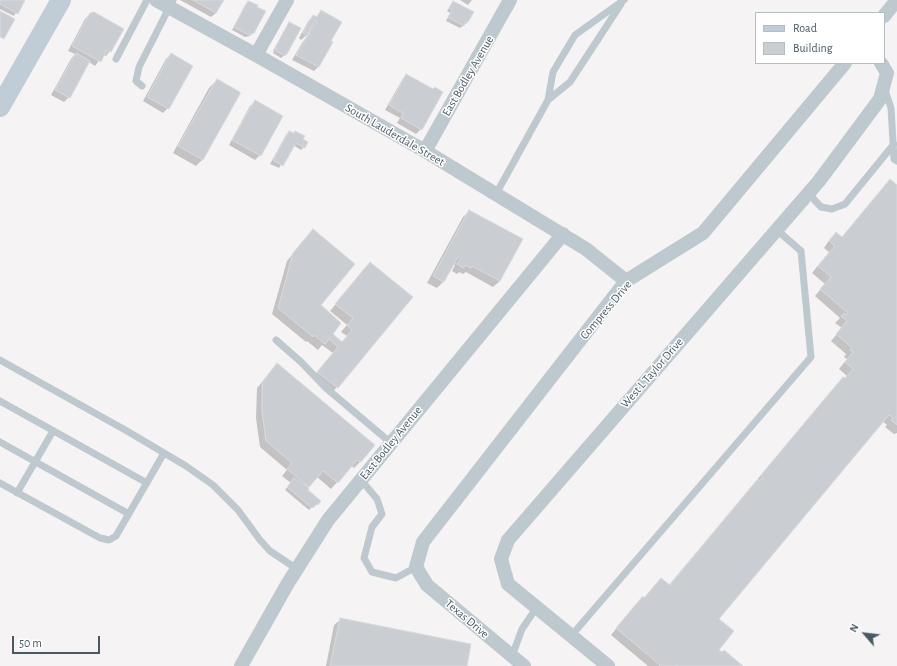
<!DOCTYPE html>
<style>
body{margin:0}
#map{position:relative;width:897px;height:666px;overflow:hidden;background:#f5f3f3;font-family:"Alegreya Sans",sans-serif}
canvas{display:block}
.legend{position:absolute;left:755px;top:12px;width:130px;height:52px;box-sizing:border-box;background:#fff;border:1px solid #b6bdc0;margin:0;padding:5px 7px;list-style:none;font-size:12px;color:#495962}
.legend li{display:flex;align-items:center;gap:8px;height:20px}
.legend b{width:20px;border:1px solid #b6bdc0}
.north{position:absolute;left:845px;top:614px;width:40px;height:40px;-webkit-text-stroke:3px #fff;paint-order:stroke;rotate:298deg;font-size:11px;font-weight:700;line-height:16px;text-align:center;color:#495962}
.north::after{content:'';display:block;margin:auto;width:14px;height:18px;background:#495962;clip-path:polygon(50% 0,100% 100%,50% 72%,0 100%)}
.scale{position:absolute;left:12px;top:636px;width:88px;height:18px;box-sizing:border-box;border:2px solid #495962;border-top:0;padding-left:5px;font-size:12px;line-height:14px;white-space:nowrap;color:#495962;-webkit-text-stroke:3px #fff;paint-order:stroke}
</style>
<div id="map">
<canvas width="897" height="666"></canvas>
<ul class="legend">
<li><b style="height:5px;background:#c0cdd7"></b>Road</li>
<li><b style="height:11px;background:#caced2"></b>Building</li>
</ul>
<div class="north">N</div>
<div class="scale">50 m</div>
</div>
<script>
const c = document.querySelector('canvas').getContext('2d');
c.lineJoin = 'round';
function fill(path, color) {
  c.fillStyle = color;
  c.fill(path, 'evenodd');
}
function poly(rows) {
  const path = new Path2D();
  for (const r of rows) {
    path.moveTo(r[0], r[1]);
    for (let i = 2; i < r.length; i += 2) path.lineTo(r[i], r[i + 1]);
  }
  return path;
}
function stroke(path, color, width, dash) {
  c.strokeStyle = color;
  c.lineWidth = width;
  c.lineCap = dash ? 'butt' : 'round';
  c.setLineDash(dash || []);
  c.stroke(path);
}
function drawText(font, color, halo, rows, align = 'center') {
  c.font = font + ' "Alegreya Sans",sans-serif';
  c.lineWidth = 3;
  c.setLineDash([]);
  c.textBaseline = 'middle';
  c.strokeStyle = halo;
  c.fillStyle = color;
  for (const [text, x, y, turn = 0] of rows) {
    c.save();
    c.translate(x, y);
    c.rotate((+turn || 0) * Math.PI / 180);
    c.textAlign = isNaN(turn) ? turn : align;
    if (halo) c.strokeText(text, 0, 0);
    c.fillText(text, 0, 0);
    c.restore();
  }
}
const shadow = poly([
 [0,0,24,0,14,16,0,9],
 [180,0,223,0,216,13,211,17],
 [460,0,472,0,468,5],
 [248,2,256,7,253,33,250,36,245,37,232,30,245,5],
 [453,2,468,22,460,28,446,21,450,13,447,11],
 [321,12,330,42,331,43,318,67,314,71,292,60,302,43,310,32,301,40,299,38,309,20,313,16,316,17],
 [90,14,110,51,106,56,103,55,95,66,89,62,69,97,64,102,51,95,71,59,75,54,68,51,85,19],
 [289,23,286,54,281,58,273,53,274,51,273,51,287,26],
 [171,54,168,108,163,113,143,101,166,59],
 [406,75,433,90,441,92,421,129,416,134,397,123,400,118,385,110,402,80],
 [217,80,202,160,196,166,173,153,209,88],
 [255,102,282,117,260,155,255,160,229,145,250,106],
 [289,132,302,140,304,147,301,150,293,145,279,168,270,164,286,135],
 [897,186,897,433,894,434,885,427,887,425,882,421,718,619,718,650,741,666,648,666,611,635,636,604,669,585,837,384,847,376,839,369,847,359,844,357,846,354,831,341,842,328,835,323,840,318,815,296,825,284,812,273,829,252,824,248,830,239,836,233,842,238],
 [469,211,500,281,493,287,466,272,463,274,459,272,457,274,452,271,455,265,453,264,443,282,437,288,427,283,463,217],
 [307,236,319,306,331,334,342,342,347,336,341,332,347,325,330,311,364,269,412,297,331,394,312,378,333,353,322,345,318,350,307,341,306,342,272,314,287,261],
 [271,371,373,445,360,462,354,468,351,466,331,489,317,477,307,490,320,501,314,507,313,506,309,510,285,490,291,483,282,476,287,470,260,447,256,418,257,388],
 [341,619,466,666,326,666,334,625]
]);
const building = poly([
 [0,0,25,0,18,14,0,4,0,0],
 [193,0,224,0,216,13,193,0],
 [248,1,258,5,257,7,266,11,254,33,249,35,234,27,248,1],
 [453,1,474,12,468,22,466,21,464,26,448,17,452,10,449,8,453,1],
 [321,10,342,22,331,41,333,42,319,67,296,55,317,21,315,20,307,36,303,33,313,15,317,17,321,10],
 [0,11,15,19,4,39,0,37,0,11],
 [94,12,124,29,111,52,107,50,101,62,72,46,90,13,94,12],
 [289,22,301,28,287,54,286,54,285,56,275,50,276,48,275,48,289,22],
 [76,53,90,61,70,98,55,90,76,53],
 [171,53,193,66,169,109,147,97,171,53],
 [406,74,433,89,435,87,443,92,422,130,401,118,403,113,389,105,406,74],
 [217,79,240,92,240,94,203,160,178,146,217,79],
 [255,100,283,116,261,156,232,140,255,100],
 [289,131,294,133,295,131,305,136,303,139,308,142,305,148,296,143,283,166,273,160,289,131],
 [890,179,897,185,897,425,891,420,893,418,889,415,719,619,734,631,719,650,722,652,724,650,743,666,679,666,677,665,676,666,659,666,660,665,616,628,643,596,644,598,661,578,670,585,758,479,760,481,763,476,761,475,843,377,845,378,853,369,845,362,853,352,850,350,852,348,836,334,847,321,841,316,844,313,846,315,848,313,820,289,831,277,818,266,835,246,829,241,836,232,842,237,890,179],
 [469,210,523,239,500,281,472,266,471,268,465,265,464,268,457,264,461,259,458,257,444,282,433,276,469,210],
 [313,229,355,264,321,305,341,323,333,334,342,342,352,330,347,325,353,318,335,304,370,262,413,297,338,388,317,372,338,347,329,339,325,344,314,335,313,337,278,308,293,253,313,229],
 [277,363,375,445,361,462,357,460,338,483,323,471,309,487,287,469,292,463,266,441,262,411,262,386,263,381,277,363],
 [294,478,309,488,308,490,321,501,318,505,317,504,312,508,287,487,294,478],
 [340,618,471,644,467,666,330,666,340,618]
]);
const lane = poly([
 [116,59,147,0],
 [142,86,136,81,139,67,173,0],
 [885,90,891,108,894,159,897,161],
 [548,100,570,82,621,4],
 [808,193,821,207,832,209,845,204,894,144],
 [496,194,548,100,553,72,575,35,624,0],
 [276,340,301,362,326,388,391,443],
 [0,360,127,431,186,466,213,485,238,510,260,540,270,551,297,569],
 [0,401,147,483],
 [0,442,129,514],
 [361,480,377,499,382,514,372,527,364,558,372,572,396,578,416,567],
 [0,483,100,538,109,540,116,536,164,453],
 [17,493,53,431],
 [571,636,811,357,801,251,777,230],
 [512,656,522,629,537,607]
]);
const street = poly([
 [156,0,256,55,425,151,586,249,626,281],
 [884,16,897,0],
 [256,55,287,0],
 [425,151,510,0],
 [241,666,288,583,328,520,563,234],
 [524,666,427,585,416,567,423,542,626,281,703,233,845,63],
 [608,666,508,584,501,559,508,540,819,181,880,99,887,73,881,63]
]);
const secondary = poly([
 [0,107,61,0]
]);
const streetNames = [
 ["East Bodley Avenue",468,76,-60],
 ["South Lauderdale Street",395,135,30],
 ["Compress Drive",606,310,-50],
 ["West L Taylor Drive",652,373,-49],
 ["East Bodley Avenue",391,443,-51],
 ["Texas Drive",467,619,40]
];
fill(shadow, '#0003');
fill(building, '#caced2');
stroke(building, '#d7dade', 1);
stroke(lane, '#bdc9cf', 7);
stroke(street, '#bdc9cf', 14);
stroke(secondary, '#c0cdd7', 20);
drawText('12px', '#495962', '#fff', streetNames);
</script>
